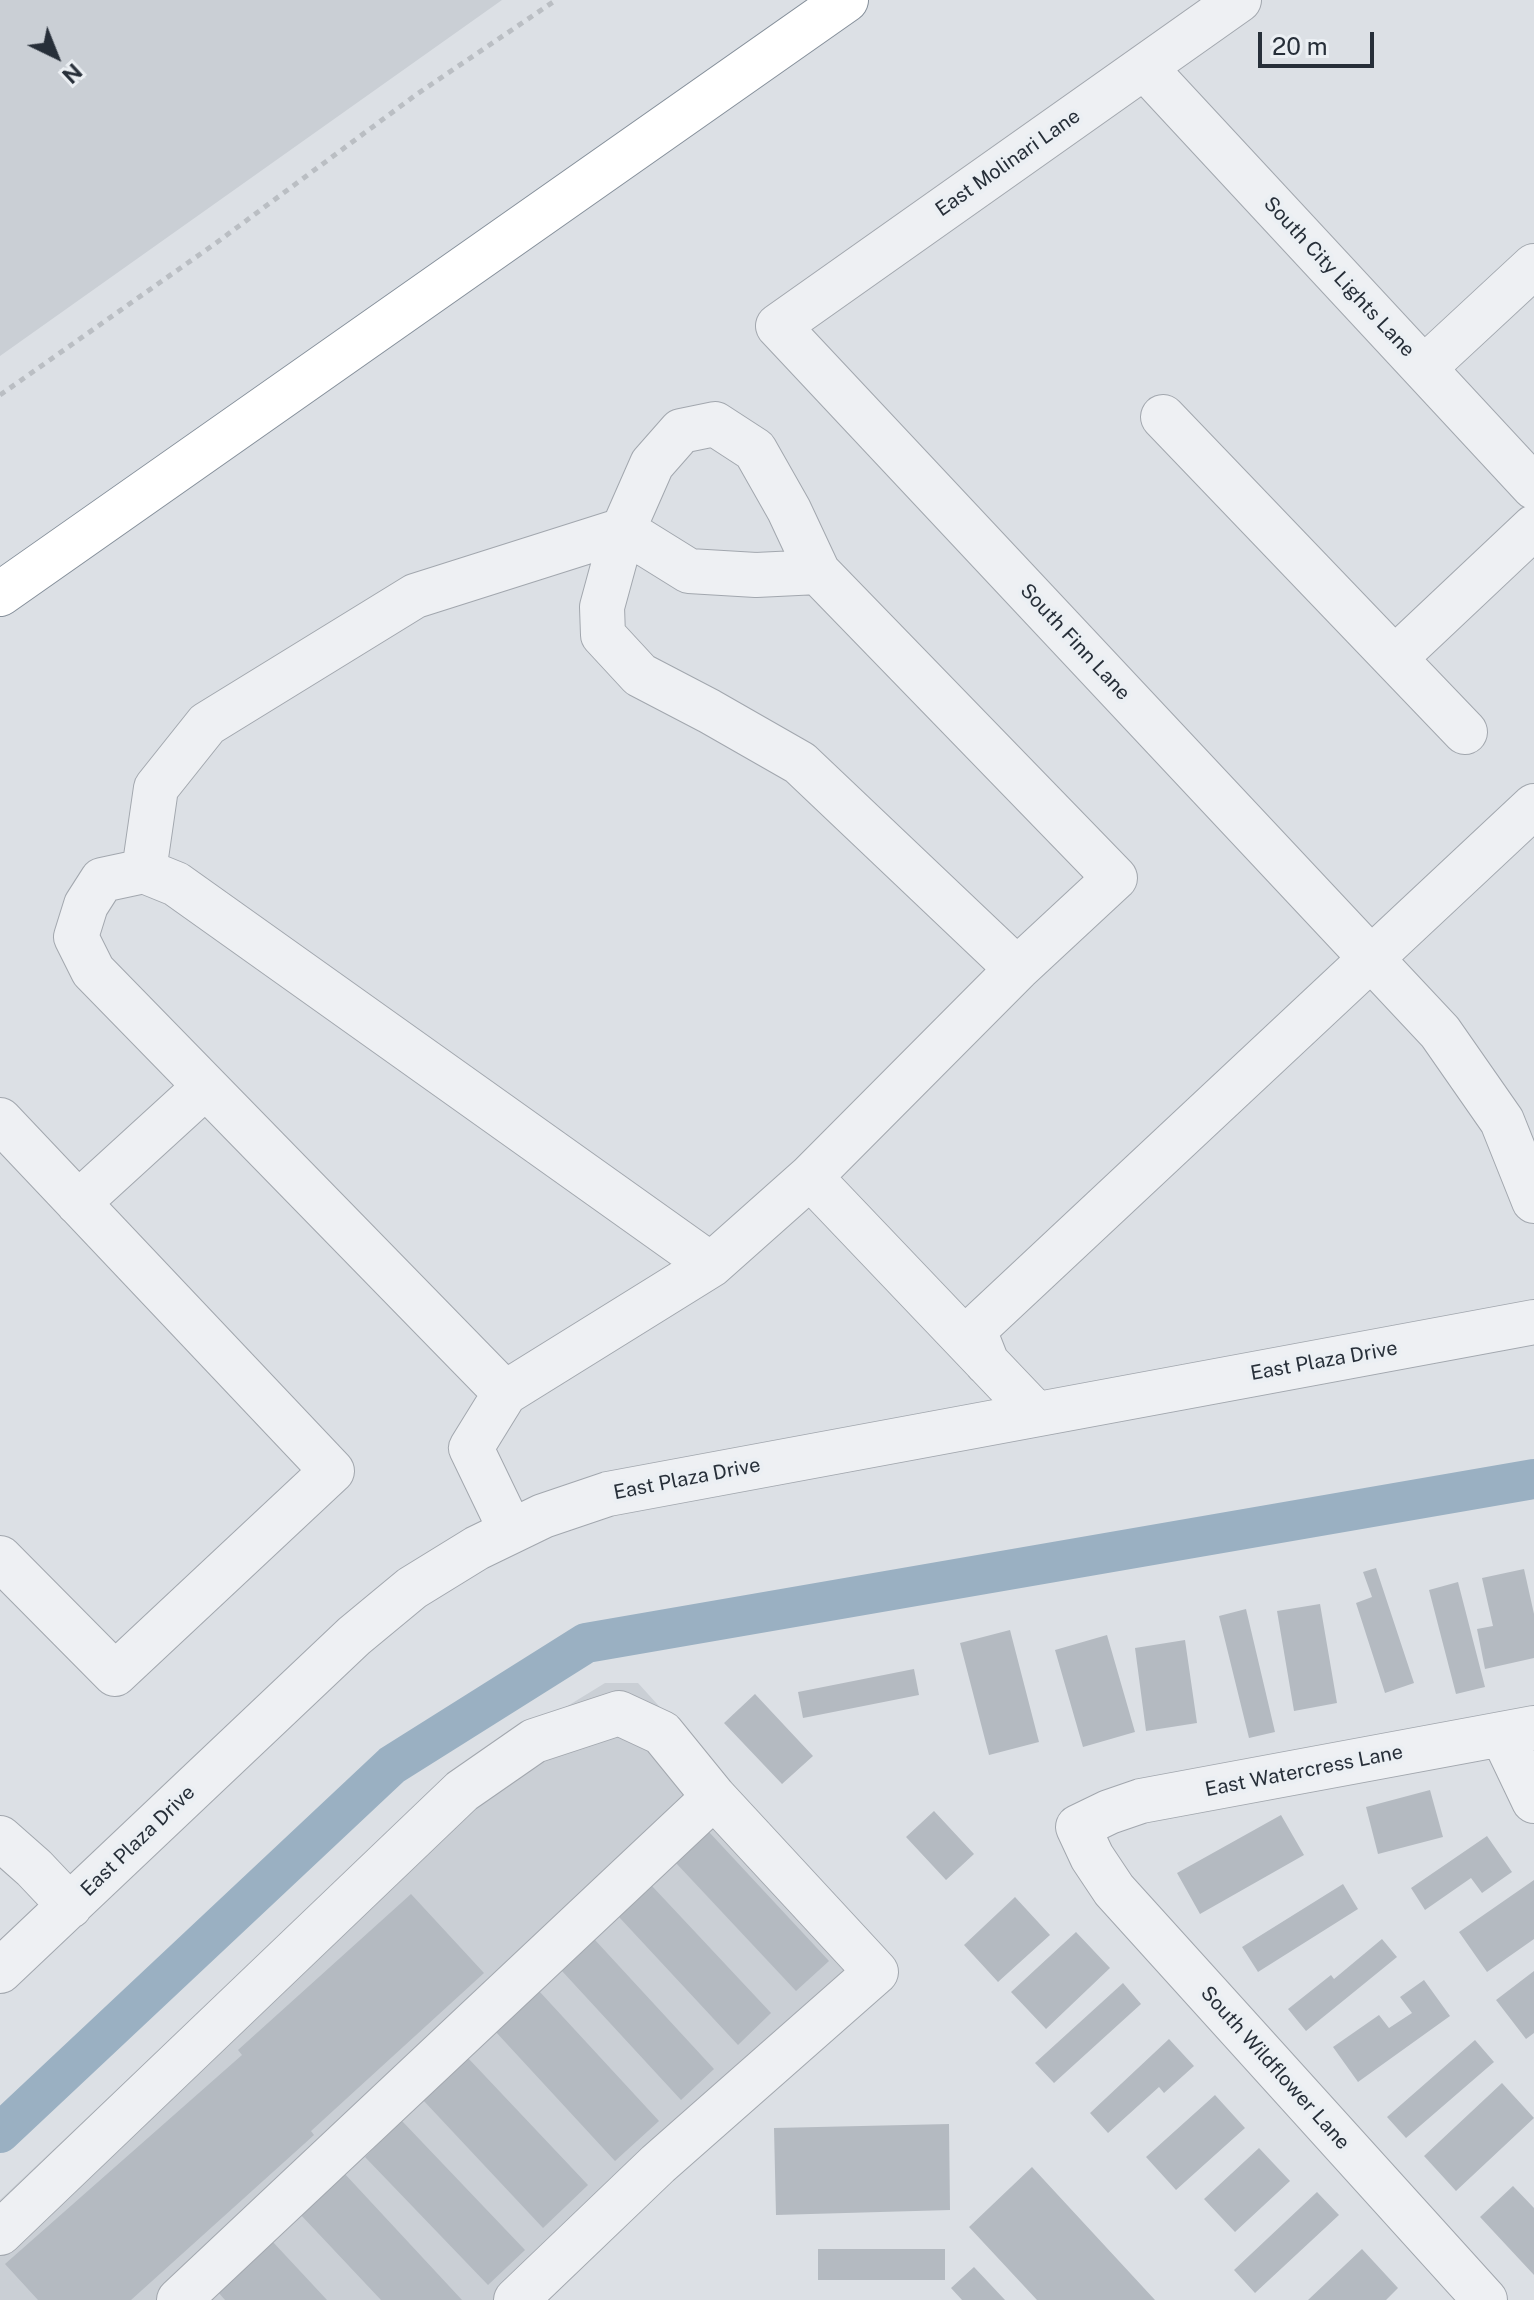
<!DOCTYPE html>
<style>
body{margin:0}
#map{position:relative;width:1534px;height:2300px;overflow:hidden;background:#dce0e5;font-family:"Public Sans",sans-serif}
canvas{display:block}
.north{position:absolute;left:16px;top:16px;width:80px;height:80px;-webkit-text-stroke:6px #ebeff3;paint-order:stroke;rotate:137deg;font-size:22px;font-weight:700;line-height:32px;text-align:center;color:#272f39}
.north::after{content:'';display:block;margin:auto;width:28px;height:36px;background:#272f39;clip-path:polygon(50% 0,100% 100%,50% 72%,0 100%)}
.scale{position:absolute;left:1258px;top:32px;width:116px;height:36px;box-sizing:border-box;border:4px solid #272f39;border-top:0;padding-left:10px;font-size:24px;line-height:28px;white-space:nowrap;color:#272f39;-webkit-text-stroke:6px #ebeff3;paint-order:stroke}
</style>
<div id="map">
<canvas width="1534" height="2300"></canvas>
<div class="north">N</div>
<div class="scale">20 m</div>
</div>
<script>
const c = document.querySelector('canvas').getContext('2d');
c.lineJoin = 'round';
function fill(path, color) {
  c.fillStyle = color;
  c.fill(path, 'evenodd');
}
function poly(rows) {
  const path = new Path2D();
  for (const r of rows) {
    path.moveTo(r[0], r[1]);
    for (let i = 2; i < r.length; i += 2) path.lineTo(r[i], r[i + 1]);
  }
  return path;
}
function stroke(path, color, width, dash) {
  c.strokeStyle = color;
  c.lineWidth = width;
  c.lineCap = dash ? 'butt' : 'round';
  c.setLineDash(dash || []);
  c.stroke(path);
}
function drawText(font, color, halo, rows, align = 'center') {
  c.font = font + ' "Public Sans",sans-serif';
  c.lineWidth = 8;
  c.setLineDash([]);
  c.textBaseline = 'middle';
  c.strokeStyle = halo;
  c.fillStyle = color;
  for (const [text, x, y, turn = 0] of rows) {
    c.save();
    c.translate(x, y);
    c.rotate((+turn || 0) * Math.PI / 180);
    c.textAlign = isNaN(turn) ? turn : align;
    if (halo) c.strokeText(text, 0, 0);
    c.fillText(text, 0, 0);
    c.restore();
  }
}
const built = poly([
 [0,0,502,0,0,356],
 [605,1683,638,1683,897,1968,545,2300,0,2300,0,2200,439,1785]
]);
const canal = poly([
 [0,2133,392,1765,586,1643,1534,1479]
]);
const building = poly([
 [1376,1568,1414,1683,1385,1693,1356,1603,1372,1597,1363,1572],
 [1524,1569,1534,1614,1534,1658,1485,1669,1477,1629,1493,1626,1482,1578],
 [1458,1582,1485,1687,1456,1694,1429,1590],
 [1320,1604,1337,1703,1294,1711,1277,1611],
 [1246,1609,1275,1732,1249,1738,1219,1616],
 [1010,1630,1039,1742,989,1755,960,1643],
 [1107,1635,1135,1732,1083,1747,1055,1650],
 [1185,1640,1197,1723,1146,1731,1135,1648],
 [914,1669,919,1695,803,1718,798,1692],
 [755,1694,813,1756,782,1784,724,1723],
 [1430,1790,1443,1837,1378,1854,1366,1807],
 [934,1811,974,1854,946,1880,906,1837],
 [1281,1815,1304,1855,1200,1914,1177,1873],
 [709,1832,829,1961,796,1991,676,1863],
 [1487,1836,1512,1872,1482,1893,1471,1878,1425,1910,1411,1888],
 [1534,1880,1534,1939,1487,1972,1459,1932],
 [1343,1884,1358,1909,1258,1972,1242,1947],
 [652,1886,771,2013,738,2045,619,1917],
 [411,1894,484,1973,311,2131,314,2135,131,2300,38,2300,5,2264,242,2055,238,2050],
 [1015,1897,1050,1935,998,1982,964,1945],
 [1076,1932,1110,1968,1046,2029,1011,1992],
 [1382,1939,1397,1957,1306,2031,1288,2009,1331,1975,1334,1979],
 [595,1940,714,2069,681,2100,562,1971],
 [1534,1971,1534,2033,1526,2039,1496,2000],
 [1424,1980,1450,2016,1358,2082,1333,2047,1379,2015,1389,2028,1412,2013,1400,1997],
 [1123,1983,1141,2004,1054,2083,1035,2063],
 [539,1991,659,2121,615,2161,495,2031],
 [1169,2039,1194,2066,1164,2093,1159,2087,1108,2133,1090,2113],
 [1475,2040,1494,2062,1406,2138,1387,2117],
 [468,2058,588,2185,543,2228,423,2100],
 [1502,2083,1534,2118,1456,2191,1424,2156],
 [1215,2095,1245,2128,1176,2190,1146,2157],
 [402,2121,525,2250,488,2285,365,2157],
 [949,2124,950,2210,776,2215,774,2128],
 [1259,2148,1290,2181,1235,2232,1204,2199],
 [1032,2167,1155,2300,1037,2300,969,2227],
 [344,2173,462,2300,381,2300,300,2214],
 [1513,2186,1534,2208,1534,2275,1480,2217],
 [1317,2192,1339,2215,1255,2293,1234,2270],
 [272,2241,327,2300,225,2300,218,2292],
 [818,2249,945,2249,945,2280,818,2280],
 [1362,2249,1398,2288,1386,2300,1308,2300],
 [974,2267,1005,2300,962,2300,951,2288]
]);
const path = poly([
 [0,395,216,243,417,94,556,0]
]);
const minor = poly([
 [1239,0,778,326,1440,1032,1502,1121,1534,1201],
 [1144,67,1534,487],
 [1424,368,1534,266],
 [1163,417,1465,732],
 [1395,658,1534,527],
 [144,871,156,788,207,724,415,596,623,530,689,571,756,575,818,572],
 [1017,969,800,763,709,711,640,675,603,635,602,607,623,530,652,464,681,431,715,424,755,450,789,510,818,572,1115,878,1017,969,810,1177,1035,1413],
 [0,1120,332,1471,115,1674,0,1558],
 [78,1203,205,1087],
 [987,1363,974,1330,1534,806],
 [505,1393,93,971,76,937,86,905,102,880,144,871,176,884,711,1265],
 [511,1531,471,1448,505,1393,711,1265,810,1177],
 [1502,1734,1534,1801],
 [0,1838,34,1868,70,1906],
 [0,1971,354,1636,412,1588,477,1548,543,1516,608,1494,1534,1322],
 [0,2233,462,1791,534,1741,619,1713,662,1733,714,1797],
 [179,2300,714,1797,876,1972,658,2164,516,2300],
 [1485,2300,1114,1890,1092,1857,1078,1827,1109,1812,1141,1801,1534,1728]
]);
const highway = poly([
 [0,594,846,0]
]);
const streetNames = [
 ["East Molinari Lane",1008,163,-35],
 ["South City Lights Lane",1339,277,47],
 ["South Finn Lane",1075,642,47],
 ["East Plaza Drive",1324,1361,-10],
 ["East Plaza Drive",687,1479,-11],
 ["East Watercress Lane",1304,1771,-11],
 ["East Plaza Drive",138,1841,-44],
 ["South Wildflower Lane",1275,2068,48]
];
fill(built, '#cacfd5');
stroke(canal, '#9ab0c2', 40);
fill(building, '#b4bac1');
stroke(minor, '#a2a7ae', 46);
stroke(highway, '#858f9a', 46);
stroke(path, '#babec3', 5, [6, 6]);
stroke(minor, '#eef0f3', 44);
stroke(highway, '#fff', 44);
drawText('20px', '#272f39', '#ebeff3', streetNames);
</script>
